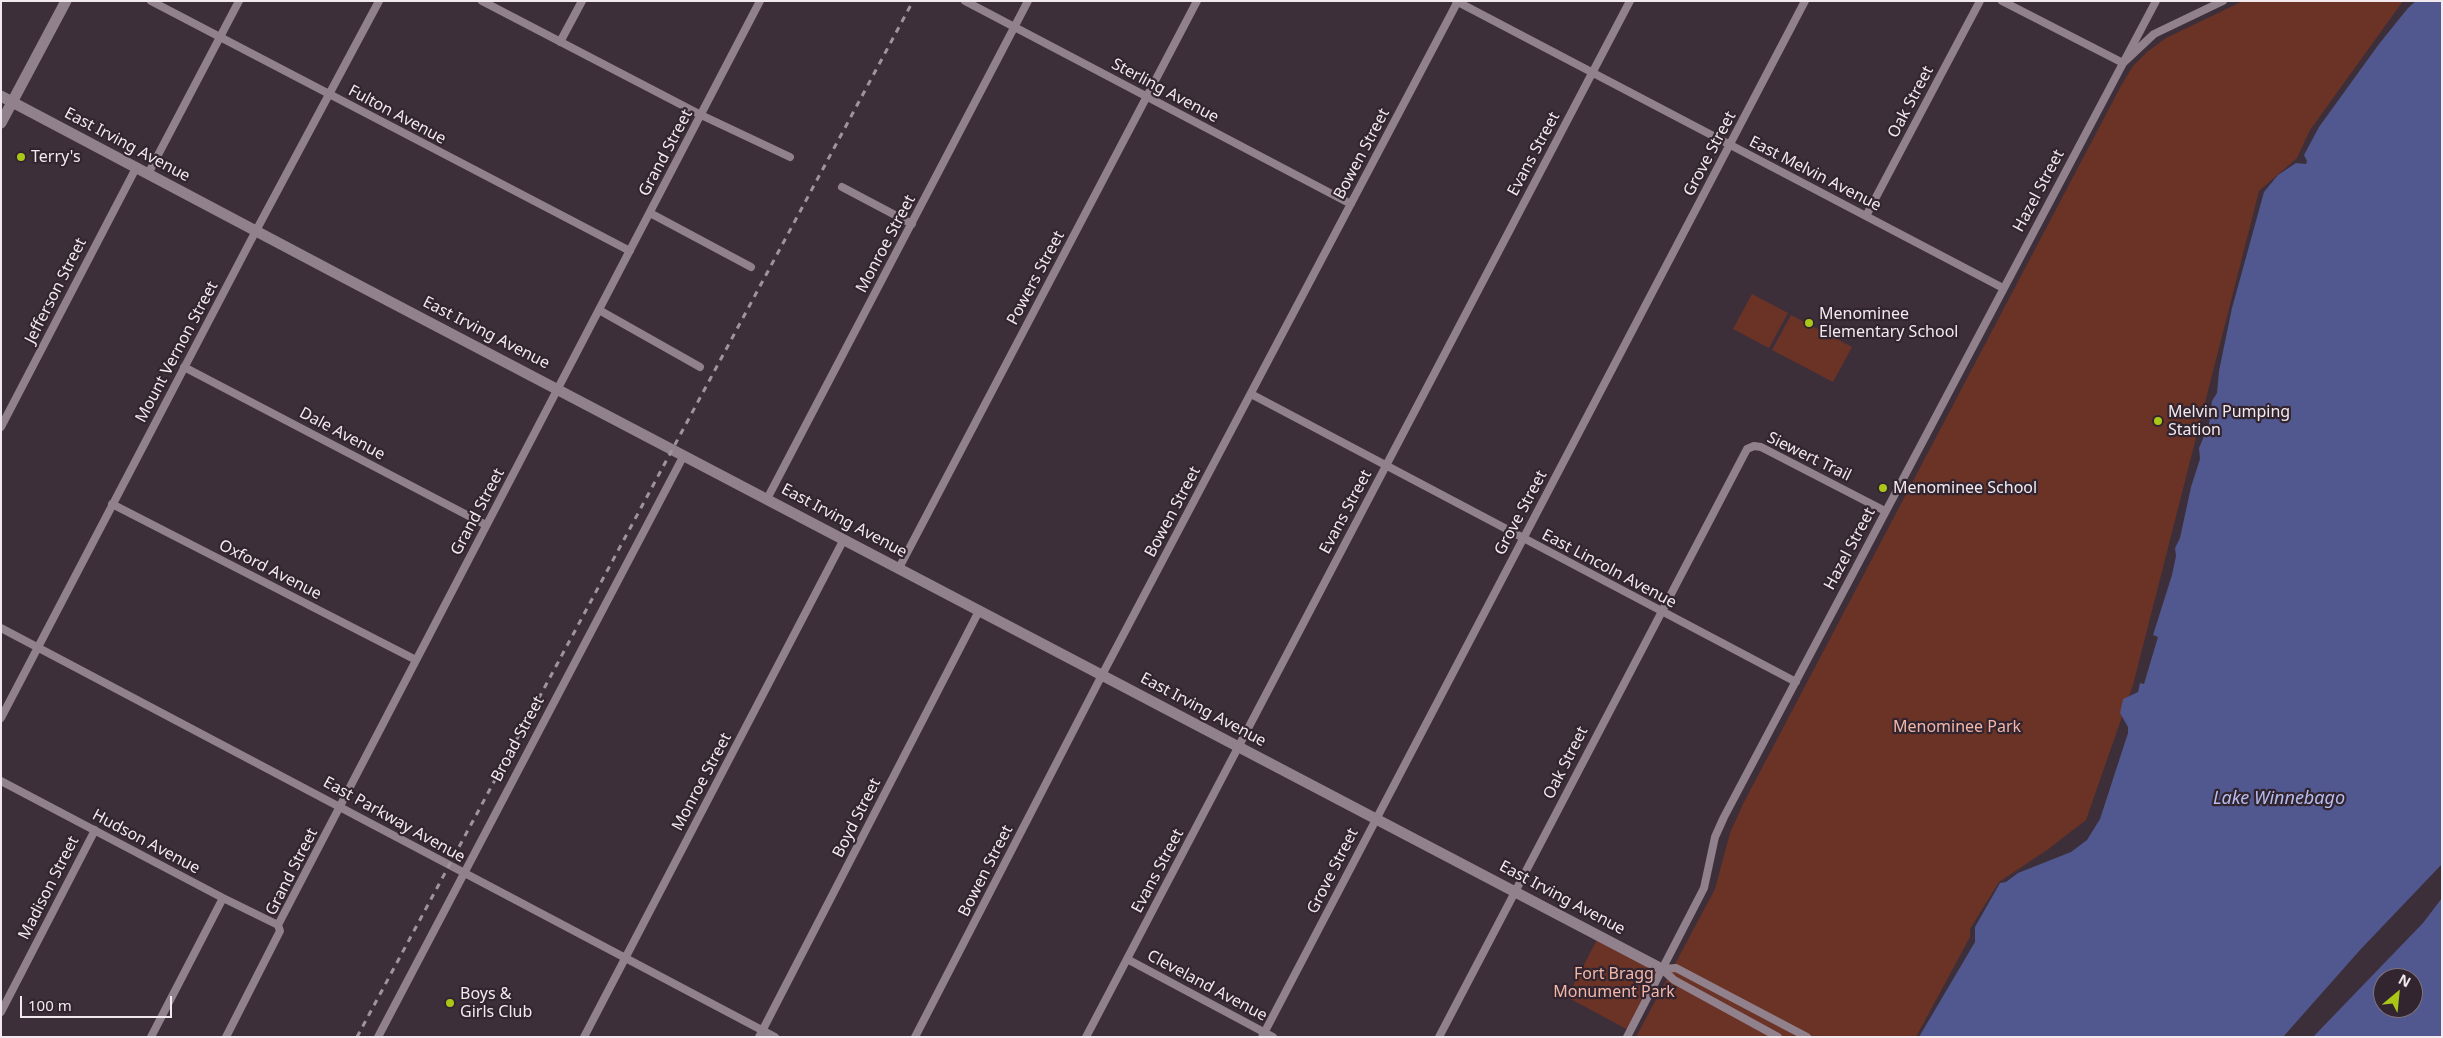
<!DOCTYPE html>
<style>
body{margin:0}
#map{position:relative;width:2443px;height:1038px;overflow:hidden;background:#3d2f39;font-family:"Noto Sans",sans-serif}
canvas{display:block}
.frame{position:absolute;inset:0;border:2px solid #f2e9ef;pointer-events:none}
.north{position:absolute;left:2373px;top:968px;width:50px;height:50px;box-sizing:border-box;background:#32252f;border:1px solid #7f737c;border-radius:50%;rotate:28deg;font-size:14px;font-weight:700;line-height:20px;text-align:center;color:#f2e9ef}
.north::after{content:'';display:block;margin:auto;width:18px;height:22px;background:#aac718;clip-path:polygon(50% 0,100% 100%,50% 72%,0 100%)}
.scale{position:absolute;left:20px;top:996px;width:152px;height:22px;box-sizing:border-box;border:2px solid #f2e9ef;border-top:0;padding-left:6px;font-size:15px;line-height:18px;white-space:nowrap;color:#f2e9ef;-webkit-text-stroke:4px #32252f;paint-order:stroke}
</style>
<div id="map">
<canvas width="2443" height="1038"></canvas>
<div class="frame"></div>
<div class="north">N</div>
<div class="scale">100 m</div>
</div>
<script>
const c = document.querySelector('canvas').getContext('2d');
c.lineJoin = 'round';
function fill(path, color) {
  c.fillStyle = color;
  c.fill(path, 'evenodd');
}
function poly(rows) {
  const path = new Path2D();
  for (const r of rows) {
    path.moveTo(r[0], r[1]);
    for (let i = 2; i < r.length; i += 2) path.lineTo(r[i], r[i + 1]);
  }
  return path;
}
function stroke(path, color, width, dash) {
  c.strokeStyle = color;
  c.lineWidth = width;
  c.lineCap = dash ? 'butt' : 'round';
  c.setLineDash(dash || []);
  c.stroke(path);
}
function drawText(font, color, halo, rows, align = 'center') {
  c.font = font + ' "Noto Sans",sans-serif';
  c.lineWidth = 4.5;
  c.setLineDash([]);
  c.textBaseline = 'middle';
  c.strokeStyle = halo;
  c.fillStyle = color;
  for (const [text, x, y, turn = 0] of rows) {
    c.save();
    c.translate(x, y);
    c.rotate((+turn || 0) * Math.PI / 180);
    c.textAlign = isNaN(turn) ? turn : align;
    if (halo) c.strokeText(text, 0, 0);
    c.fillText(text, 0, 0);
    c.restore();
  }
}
const green = poly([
 [2243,1,2403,1,2310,130,2297,158,2259,191,2133,685,2086,820,2047,850,1999,882,1970,929,1970,937,1916,1037,1636,1037,1715,889,1730,833,1743,804,2122,84,2133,66,2147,52,2166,38],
 [1752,294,1788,313,1769,348,1733,329],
 [1791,315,1852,347,1833,382,1772,350],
 [1599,936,1662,969,1630,1031,1567,997]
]);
const water = poly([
 [2416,1,2442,1,2442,864,2360,950,2283,1037,1919,1037,1975,942,1975,927,2000,883,2006,882,2018,873,2071,852,2087,840,2100,819,2128,733,2128,727,2120,713,2123,699,2138,692,2140,683,2144,684,2158,637,2153,635,2172,575,2176,556,2175,548,2180,538,2191,487,2200,459,2199,448,2209,424,2212,401,2217,393,2219,371,2232,308,2264,192,2278,175,2296,163,2306,164,2307,161,2304,155,2319,127,2379,44,2408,8],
 [2442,898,2442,1037,2313,1037,2423,923],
 [2383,978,2413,978,2413,1008,2383,1008]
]);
const street = poly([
 [151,1,630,251],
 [482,1,701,115,790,157],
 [965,1,1351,204],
 [1456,1,2003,288],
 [2002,1,2123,63,2154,34,2223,1],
 [560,42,582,1],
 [148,174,239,1],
 [842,187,912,224],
 [650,213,751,267],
 [1866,216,1980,1],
 [599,310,700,367],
 [184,367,486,525],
 [1251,394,1796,682],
 [1,427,136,168],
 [767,499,1028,1],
 [112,504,416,660],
 [899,568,1197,1],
 [1,628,775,1037],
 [1,718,250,242,379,1],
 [1,781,223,898,278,925],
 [1127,959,1273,1037],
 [1662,969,1676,968,1807,1037],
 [1662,969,1674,980,1778,1037],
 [1,1012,95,830],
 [151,1037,223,898],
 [226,1037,280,931,278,925,760,1],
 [378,1037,684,455],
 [584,1037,844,539],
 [759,1037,979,611],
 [915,1037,1102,675,1458,1],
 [1086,1037,1630,1],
 [1262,1037,1805,1],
 [1439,1037,1747,449,1754,446,1761,447,1885,511],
 [1627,1037,1704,888,1715,837,1724,817,2156,1]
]);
const secondary = poly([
 [1,96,341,276,1662,969],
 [1,123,66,1]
]);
const rail = poly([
 [357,1037,913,1]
]);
const markers = [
 [21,157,5,"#aac718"],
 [1809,323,5,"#aac718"],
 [2158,421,5,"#aac718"],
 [1883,488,5,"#aac718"],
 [450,1003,5,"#aac718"]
];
const streetNames = [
 ["Sterling Avenue",1165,91,28],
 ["Oak Street",1911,102,-62],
 ["Fulton Avenue",397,115,28],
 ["East Irving Avenue",127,145,28],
 ["Grand Street",666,153,-62],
 ["Bowen Street",1362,154,-62],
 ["Evans Street",1534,154,-62],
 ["Grove Street",1710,154,-62],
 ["East Melvin Avenue",1815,174,27],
 ["Hazel Street",2039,191,-62],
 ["Monroe Street",886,244,-62],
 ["Powers Street",1036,278,-62],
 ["Jefferson Street",56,291,-63],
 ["East Irving Avenue",486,333,27],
 ["Mount Vernon Street",177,352,-62],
 ["Dale Avenue",342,434,28],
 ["Siewert Trail",1809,457,26],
 ["Grand Street",478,512,-62],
 ["Bowen Street",1173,512,-62],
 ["Evans Street",1346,512,-62],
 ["Grove Street",1521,513,-62],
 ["East Irving Avenue",844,521,28],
 ["Hazel Street",1850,549,-62],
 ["East Lincoln Avenue",1609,569,28],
 ["Oxford Avenue",270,570,27],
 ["East Irving Avenue",1203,710,28],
 ["Broad Street",518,739,-62],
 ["Oak Street",1566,763,-63],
 ["Monroe Street",702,782,-62],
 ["Boyd Street",857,818,-63],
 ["East Parkway Avenue",394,820,29],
 ["Hudson Avenue",146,842,28],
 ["Bowen Street",986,871,-63],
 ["Evans Street",1158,871,-62],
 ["Grove Street",1333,871,-63],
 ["Grand Street",292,872,-63],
 ["Madison Street",49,888,-63],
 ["East Irving Avenue",1562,898,28],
 ["Cleveland Avenue",1207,986,28]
];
const poiNames = [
 ["Terry's",31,157],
 ["Menominee",1819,314],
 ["Elementary School",1819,332],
 ["Melvin Pumping",2168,412],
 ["Station",2168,430],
 ["Menominee School",1893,488],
 ["Boys &",460,994],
 ["Girls Club",460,1012]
];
const parkNames = [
 ["Menominee Park",1957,727],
 ["Fort Bragg",1614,974],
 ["Monument Park",1614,992]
];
const waterNames = [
 ["Lake Winnebago",2279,799]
];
fill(green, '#6b3226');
fill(water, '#51578f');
stroke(street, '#91818d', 8);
stroke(secondary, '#91818d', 11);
stroke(rail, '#a0949c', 3, [6, 6]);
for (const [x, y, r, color] of markers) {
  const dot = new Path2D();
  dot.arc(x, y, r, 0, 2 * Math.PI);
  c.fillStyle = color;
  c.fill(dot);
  stroke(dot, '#32252f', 2);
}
drawText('16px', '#f2e9ef', '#32252f', streetNames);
drawText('16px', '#f2e9ef', '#32252f', poiNames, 'left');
drawText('16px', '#f3b7a9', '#32252f', parkNames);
drawText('italic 18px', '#b6bdf0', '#32252f', waterNames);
</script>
